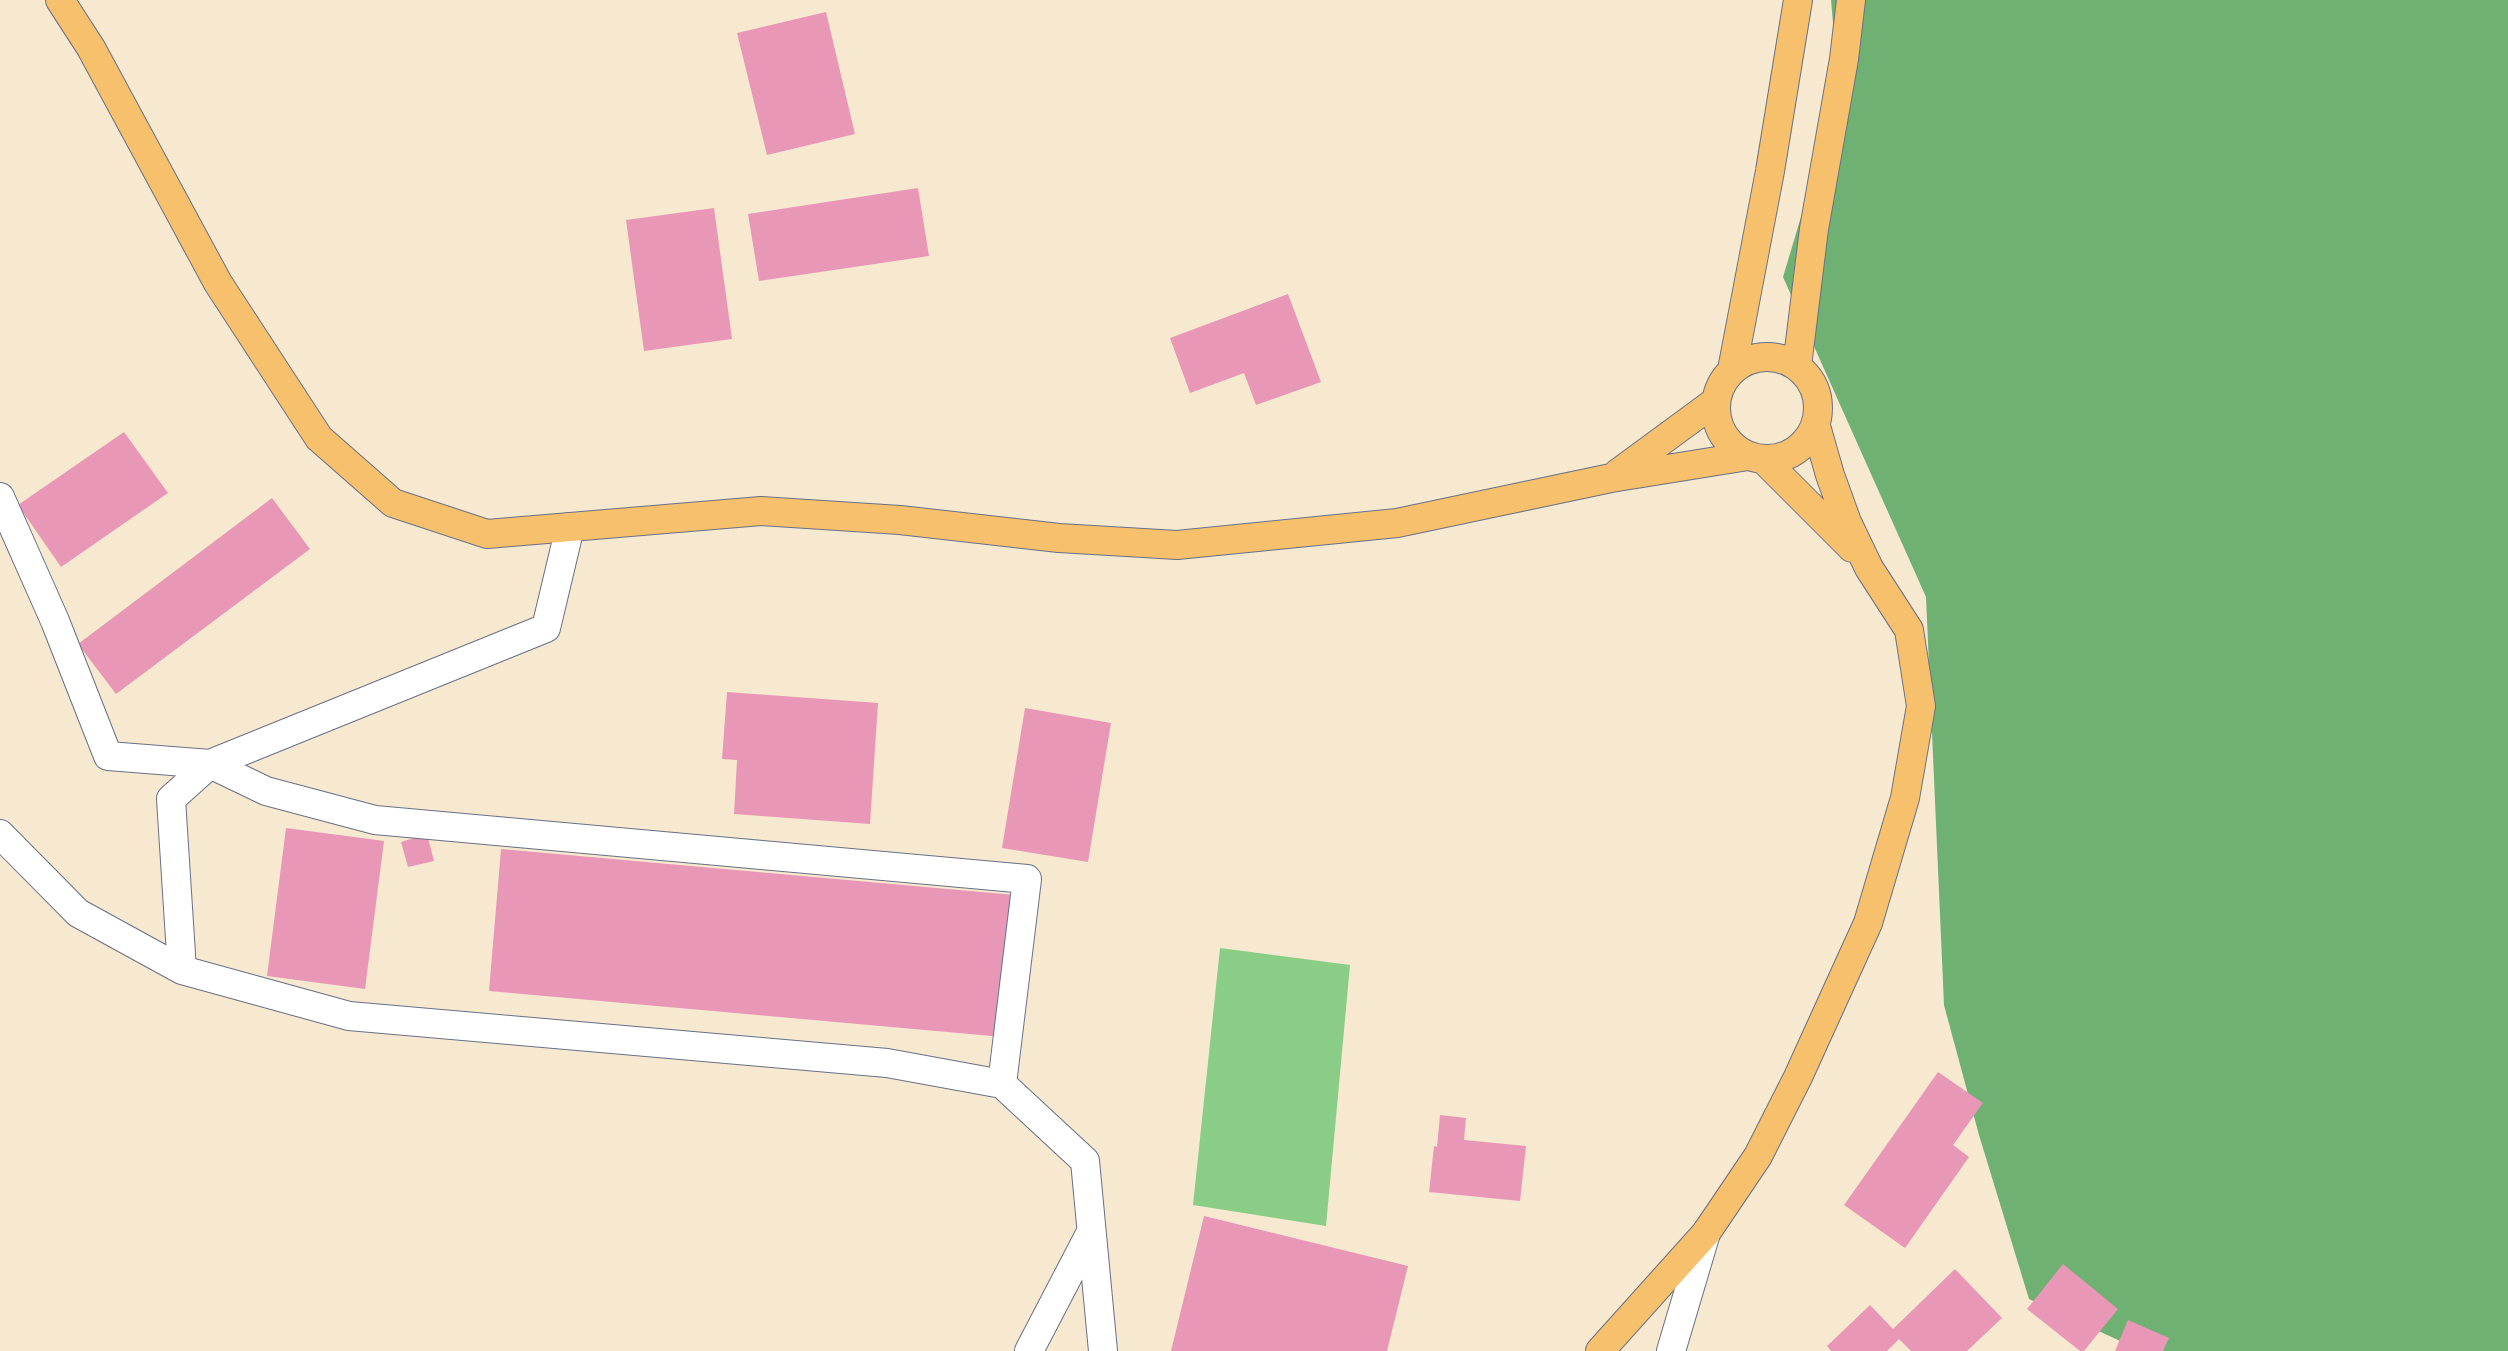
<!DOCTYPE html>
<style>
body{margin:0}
canvas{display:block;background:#f6e9d0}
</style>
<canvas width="2508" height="1351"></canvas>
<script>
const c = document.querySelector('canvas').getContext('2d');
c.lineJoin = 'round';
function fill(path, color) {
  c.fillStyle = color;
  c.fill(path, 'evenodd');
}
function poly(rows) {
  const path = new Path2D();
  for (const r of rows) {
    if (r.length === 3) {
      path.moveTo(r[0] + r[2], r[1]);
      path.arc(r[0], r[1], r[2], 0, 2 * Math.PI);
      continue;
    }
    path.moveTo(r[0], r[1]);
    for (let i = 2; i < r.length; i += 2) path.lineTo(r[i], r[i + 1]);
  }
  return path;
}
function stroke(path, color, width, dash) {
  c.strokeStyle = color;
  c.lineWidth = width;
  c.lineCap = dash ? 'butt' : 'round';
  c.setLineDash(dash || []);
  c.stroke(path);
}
const green = poly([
 [1220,948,1350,965,1326,1226,1193,1205]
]);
const forest = poly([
 [1831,0,2508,0,2508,1351,2142,1351,2029,1299,1979,1135,1944,1005,1926,597,1783,277,1839,90]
]);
const building = poly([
 [826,12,855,134,767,155,737,33],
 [918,188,929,256,759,281,748,214],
 [714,208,732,339,644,351,626,220],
 [1288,294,1321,382,1256,405,1244,373,1190,393,1170,338],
 [124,432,168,493,61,567,18,505],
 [272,498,310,549,116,694,78,644],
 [727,692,878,703,870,824,734,814,737,760,722,759],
 [1025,708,1111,723,1088,862,1002,848],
 [286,828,384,841,365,989,267,976],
 [427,834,434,861,408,867,401,842],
 [501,849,1015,895,1003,1037,489,991],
 [1938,1072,1983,1103,1953,1145,1969,1157,1905,1248,1844,1205],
 [1440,1115,1466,1118,1464,1140,1526,1146,1520,1201,1429,1192,1434,1146,1437,1147],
 [1204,1216,1408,1266,1387,1351,1171,1351],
 [2063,1264,2118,1309,2084,1351,2080,1351,2027,1309],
 [1955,1269,2002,1318,1967,1351,1911,1351,1899,1339,1887,1351,1831,1351,1827,1346,1870,1305,1893,1329],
 [2128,1320,2169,1338,2163,1351,2115,1351]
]);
const minor = poly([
 [0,497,55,621,108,756,210,764,266,791,375,820,1027,879,1002,1084],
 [0,834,78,913,182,970,349,1016,887,1063,1002,1084,1085,1161,1103,1351],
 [182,970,171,799,210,764,546,628,570,527],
 [1029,1351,1091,1232],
 [1671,1351,1706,1233]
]);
const major = poly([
 [60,0,91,48,218,283,319,438,393,503,487,534,761,511,900,520,1059,538,1177,545,1397,523,1611,478,1748,456],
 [1767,408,51],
 [1797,366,1814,229,1844,59,1851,0],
 [1732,370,1770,171,1798,0],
 [1764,460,1852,548],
 [1618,473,1716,401],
 [1600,1351,1706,1233,1758,1156,1798,1077,1868,923,1905,798,1921,706,1909,630,1869,568,1847,522,1830,475,1816,426]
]);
fill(green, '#8acd86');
fill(forest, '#6fb073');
fill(building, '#e997b6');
stroke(minor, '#687086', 30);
stroke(major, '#687086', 30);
stroke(minor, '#fff', 28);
stroke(major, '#f7c06c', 28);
</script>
